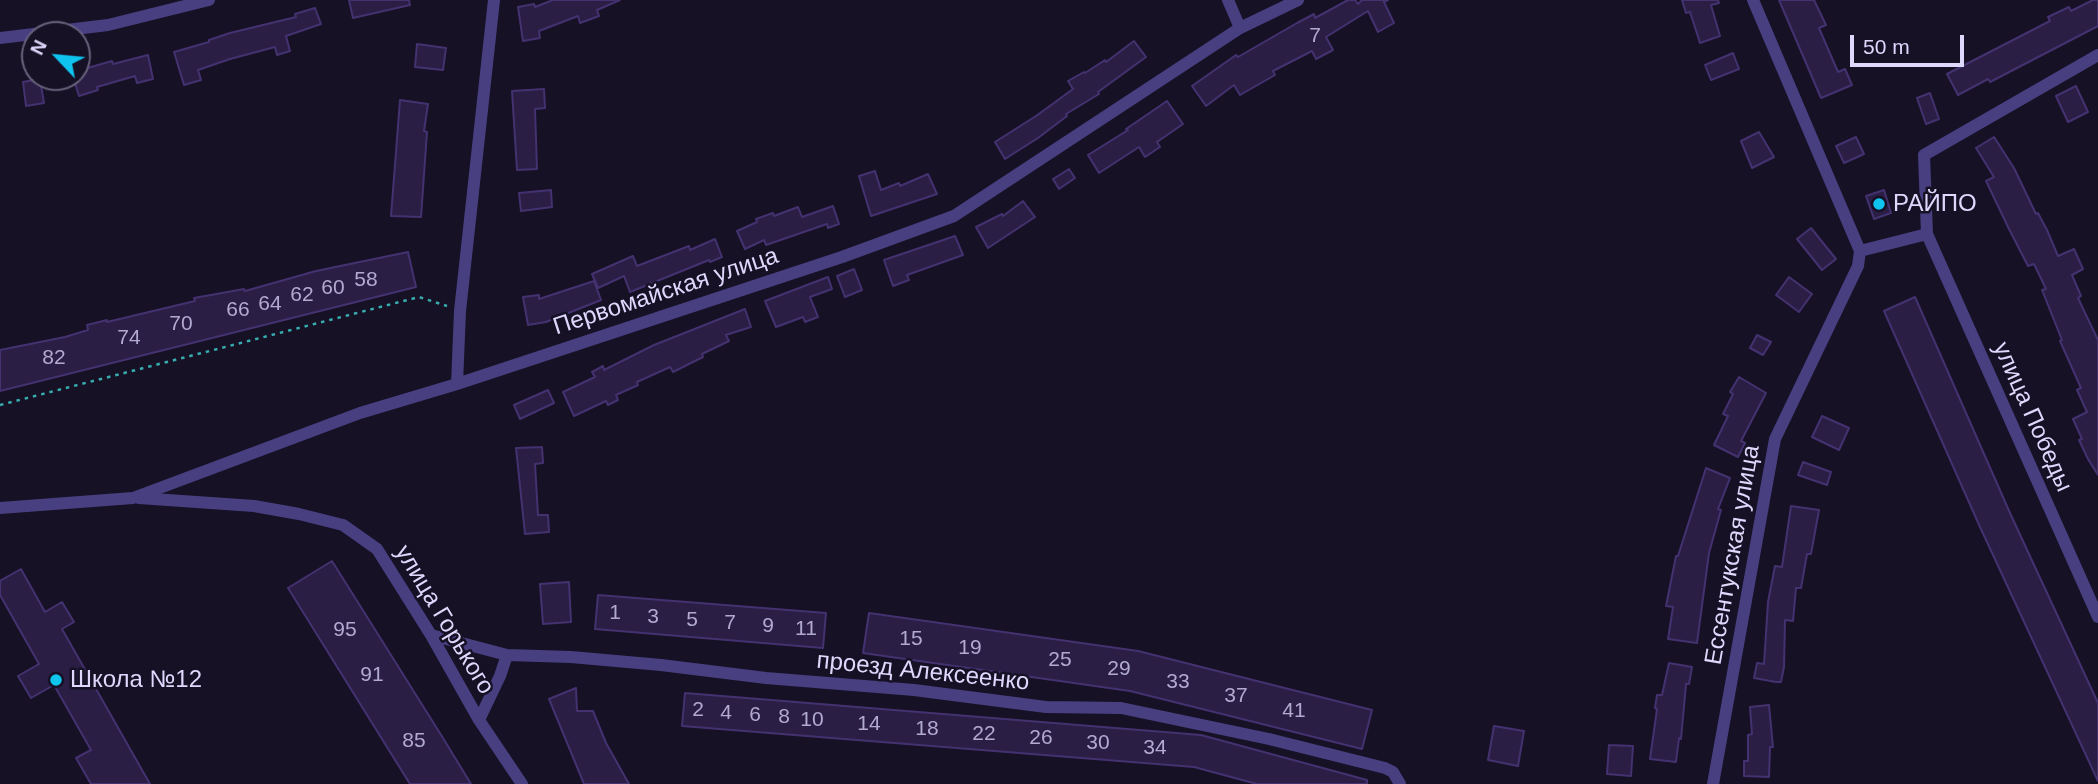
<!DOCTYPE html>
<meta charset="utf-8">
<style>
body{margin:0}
#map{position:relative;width:2098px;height:784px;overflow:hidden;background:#161125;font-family:Arial,sans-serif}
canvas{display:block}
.north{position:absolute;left:21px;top:21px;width:70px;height:70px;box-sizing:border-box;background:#161125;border:2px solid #66617b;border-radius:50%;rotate:296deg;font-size:19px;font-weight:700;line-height:28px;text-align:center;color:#dfd8fd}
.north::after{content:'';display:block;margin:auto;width:24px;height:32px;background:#10c4f0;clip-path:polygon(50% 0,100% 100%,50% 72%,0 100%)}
.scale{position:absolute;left:1850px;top:35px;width:114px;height:32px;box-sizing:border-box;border:4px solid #dfd8fd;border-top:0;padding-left:9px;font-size:21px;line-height:24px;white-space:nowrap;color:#dfd8fd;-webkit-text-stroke:5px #161125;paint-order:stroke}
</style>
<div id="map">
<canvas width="2098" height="784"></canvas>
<div class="north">N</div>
<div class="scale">50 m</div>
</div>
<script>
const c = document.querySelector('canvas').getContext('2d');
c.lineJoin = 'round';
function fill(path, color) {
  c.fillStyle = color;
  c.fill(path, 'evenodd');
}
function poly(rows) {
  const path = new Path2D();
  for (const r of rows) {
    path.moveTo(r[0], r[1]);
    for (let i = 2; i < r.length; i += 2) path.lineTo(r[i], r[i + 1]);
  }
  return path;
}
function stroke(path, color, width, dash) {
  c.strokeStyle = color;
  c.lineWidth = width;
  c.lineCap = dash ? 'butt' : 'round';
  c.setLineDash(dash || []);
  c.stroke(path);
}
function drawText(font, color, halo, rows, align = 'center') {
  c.font = font + ' Arial,sans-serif';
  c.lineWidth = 5;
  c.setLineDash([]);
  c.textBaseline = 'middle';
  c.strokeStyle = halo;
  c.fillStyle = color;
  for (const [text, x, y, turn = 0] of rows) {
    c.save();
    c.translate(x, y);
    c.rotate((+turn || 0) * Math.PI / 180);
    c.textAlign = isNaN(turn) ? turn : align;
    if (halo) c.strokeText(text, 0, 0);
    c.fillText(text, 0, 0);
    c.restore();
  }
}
const building = poly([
 [349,0,409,0,410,5,353,18,349,0],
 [553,0,620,0,597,10,599,16,580,23,578,16,539,31,540,38,523,41,518,7,534,4,535,7,553,0],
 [1348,0,1355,0,1358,4,1362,0,1388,0,1384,2,1394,23,1378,32,1368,11,1326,37,1333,50,1316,59,1312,51,1273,71,1275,75,1240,95,1234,85,1206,106,1192,86,1236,55,1238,57,1297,23,1314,14,1315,18,1348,0],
 [1682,0,1718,0,1719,3,1711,5,1720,36,1700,43,1690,12,1686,13,1682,0],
 [1779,0,1814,0,1826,25,1819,28,1838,72,1845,69,1852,85,1821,98,1779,0],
 [2093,0,2098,0,2098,26,1990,82,1988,79,1958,95,1947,74,2050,21,2048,17,2069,7,2071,11,2093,0],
 [315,8,321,24,286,36,290,51,277,55,275,47,230,59,198,70,201,80,184,85,174,52,209,42,209,40,230,33,296,17,295,14,315,8],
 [1134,41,1146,57,1098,92,1099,94,1066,114,1067,116,1038,138,1005,159,995,142,1036,116,1073,89,1068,81,1084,72,1085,73,1105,60,1106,62,1134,41],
 [417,44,446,48,443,70,415,67,417,44],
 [1733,53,1739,69,1711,80,1705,65,1733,53],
 [148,55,153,79,137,83,135,76,97,87,98,90,79,96,73,77,77,77,77,71,112,61,113,64,148,55],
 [40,79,44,103,26,106,23,82,40,79],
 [2076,86,2088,112,2068,122,2056,96,2076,86],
 [544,89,545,108,535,109,537,169,517,170,512,91,544,89],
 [1930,93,1939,119,1926,124,1917,98,1930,93],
 [400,100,428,104,424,131,427,132,421,217,391,216,400,100],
 [1167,101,1183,124,1157,142,1160,147,1145,157,1139,147,1099,173,1088,155,1128,130,1126,129,1167,101],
 [1759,132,1774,157,1752,168,1741,141,1759,132],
 [1856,137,1864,154,1844,163,1836,146,1856,137],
 [1994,137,2014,168,2036,214,2038,213,2047,230,2058,256,2074,249,2083,269,2072,275,2081,296,2078,298,2098,340,2098,475,2088,459,2079,440,2082,439,2073,419,2087,412,2077,390,2081,388,2060,341,2062,340,2042,290,2046,289,2034,264,2028,266,2009,229,1986,181,1994,177,1976,148,1994,137],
 [1069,169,1075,178,1059,189,1053,179,1069,169],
 [875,171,881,190,899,183,900,186,928,174,937,194,871,216,859,176,875,171],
 [551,190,552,207,521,211,519,193,551,190],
 [1884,190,1891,213,1874,219,1866,196,1884,190],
 [1023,201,1035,217,988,248,976,227,1002,214,1003,216,1023,201],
 [833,206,839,224,828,228,827,224,766,245,764,240,745,249,737,231,757,222,756,219,773,213,774,216,798,207,802,217,833,206],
 [1811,228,1836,259,1822,270,1797,239,1811,228],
 [955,236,963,255,907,275,909,280,893,286,884,260,955,236],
 [715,239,722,257,710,262,709,260,630,292,624,276,598,288,592,274,633,256,637,266,689,246,690,250,715,239],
 [408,252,416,287,0,391,0,350,65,337,88,330,87,325,107,320,107,322,195,301,194,298,244,289,245,291,316,271,408,252],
 [854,269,862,290,845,297,837,276,854,269],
 [828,277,832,289,810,297,818,317,805,322,803,317,776,327,765,301,828,277],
 [1789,277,1812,294,1799,312,1776,295,1789,277],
 [594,281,601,300,546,322,528,325,523,297,539,295,539,299,594,281],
 [1915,297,2010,513,2098,703,2098,781,1980,527,1884,311,1915,297],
 [745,309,751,327,726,335,729,341,702,354,703,357,673,372,670,367,637,382,638,385,616,395,618,400,608,405,606,401,574,416,563,392,595,377,592,372,603,366,604,370,654,345,745,309],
 [1757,335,1771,342,1763,355,1750,348,1757,335],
 [1739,377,1766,393,1741,441,1745,443,1738,457,1714,445,1728,416,1723,414,1733,394,1730,392,1739,377],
 [548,390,554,403,520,419,514,405,548,390],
 [1822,416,1849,428,1839,450,1812,437,1822,416],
 [542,447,543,463,535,464,538,515,548,515,549,532,525,534,516,448,542,447],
 [1803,462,1831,472,1827,485,1798,475,1803,462],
 [1706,468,1730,478,1718,509,1721,510,1709,553,1697,643,1668,639,1673,607,1666,606,1676,556,1678,556,1706,468],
 [1791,506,1819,510,1811,554,1807,554,1801,588,1796,588,1793,621,1785,620,1784,667,1781,682,1776,682,1754,678,1757,663,1764,664,1768,602,1775,566,1782,567,1791,506],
 [332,561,443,738,471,784,410,784,288,588,332,561],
 [21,569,45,612,62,602,74,622,62,629,150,784,91,784,76,758,91,750,54,685,31,698,18,676,39,664,0,595,0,581,21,569],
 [569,582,571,622,543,624,540,584,569,582],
 [598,595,826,613,823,648,595,629,598,595],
 [869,613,1138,651,1372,710,1362,749,1130,691,863,653,869,613],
 [1669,663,1692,667,1689,684,1686,684,1681,739,1679,738,1676,762,1650,759,1657,709,1655,708,1657,695,1662,695,1669,663],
 [576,688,577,711,593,711,606,743,629,784,584,784,549,699,576,688],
 [685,693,1201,735,1367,780,1367,784,1257,784,1194,767,682,726,685,693],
 [1769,705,1773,747,1770,747,1769,777,1744,776,1744,761,1748,761,1748,735,1752,734,1750,707,1769,705],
 [1494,726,1524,731,1518,766,1488,760,1494,726],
 [1609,745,1633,746,1631,776,1607,774,1609,745]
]);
const path = poly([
 [0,405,419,297,447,306]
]);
const minor = poly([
 [1228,0,1240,28],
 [0,38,108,25,209,0],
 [1927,234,1924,155,2098,55],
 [1860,251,1927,234,2098,617],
 [457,384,460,311,494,0],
 [139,498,254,506,299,514,343,525,377,549,431,635,479,720,522,784],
 [0,508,133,498,360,413,457,384,842,257,954,216,1240,28,1298,0],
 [431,635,507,655,571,657,661,665,766,678,914,690,1046,707,1121,708,1269,739,1385,768,1393,772,1400,784],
 [479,720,500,676,507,655],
 [1713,784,1775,439,1858,266,1860,251,1753,0]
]);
const markers = [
 [1879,204,7,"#10c4f0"],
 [56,680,7,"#10c4f0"]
];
const numberNames = [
 ["7",1315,36],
 ["58",366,280],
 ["60",333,288],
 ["62",302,295],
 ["64",270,304],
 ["66",238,310],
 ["70",181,324],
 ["74",129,338],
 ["82",54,358],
 ["1",615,613],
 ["3",653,617],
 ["5",692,620],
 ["7",730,623],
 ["9",768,626],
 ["11",806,629],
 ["95",345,630],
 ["15",911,639],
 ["19",970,648],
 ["25",1060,660],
 ["29",1119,669],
 ["91",372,675],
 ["33",1178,682],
 ["37",1236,696],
 ["2",698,710],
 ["41",1294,711],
 ["4",726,713],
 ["6",755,715],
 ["8",784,717],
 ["10",812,720],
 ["14",869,724],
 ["18",927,729],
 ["22",984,734],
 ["26",1041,738],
 ["85",414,741],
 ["30",1098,743],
 ["34",1155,748]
];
const poiNames = [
 ["РАЙПО",1893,204],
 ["Школа №12",70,680]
];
const streetNames = [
 ["Первомайская улица",666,292,-18],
 ["улица Победы",2032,417,66],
 ["Ессентукская улица",1733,555,-80],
 ["улица Горького",444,620,59],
 ["проезд Алексеенко",923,672,6]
];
fill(building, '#2a1e45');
stroke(building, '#443270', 2);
stroke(path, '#37adb1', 2.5, [3.5, 5]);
stroke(minor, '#483f81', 12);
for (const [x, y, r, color] of markers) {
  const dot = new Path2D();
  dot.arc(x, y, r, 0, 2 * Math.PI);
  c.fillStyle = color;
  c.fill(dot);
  stroke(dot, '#161125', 2.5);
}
drawText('21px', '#b2aacf', null, numberNames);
drawText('24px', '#dfd8fd', '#161125', poiNames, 'left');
drawText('24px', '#dfd8fd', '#161125', streetNames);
</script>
